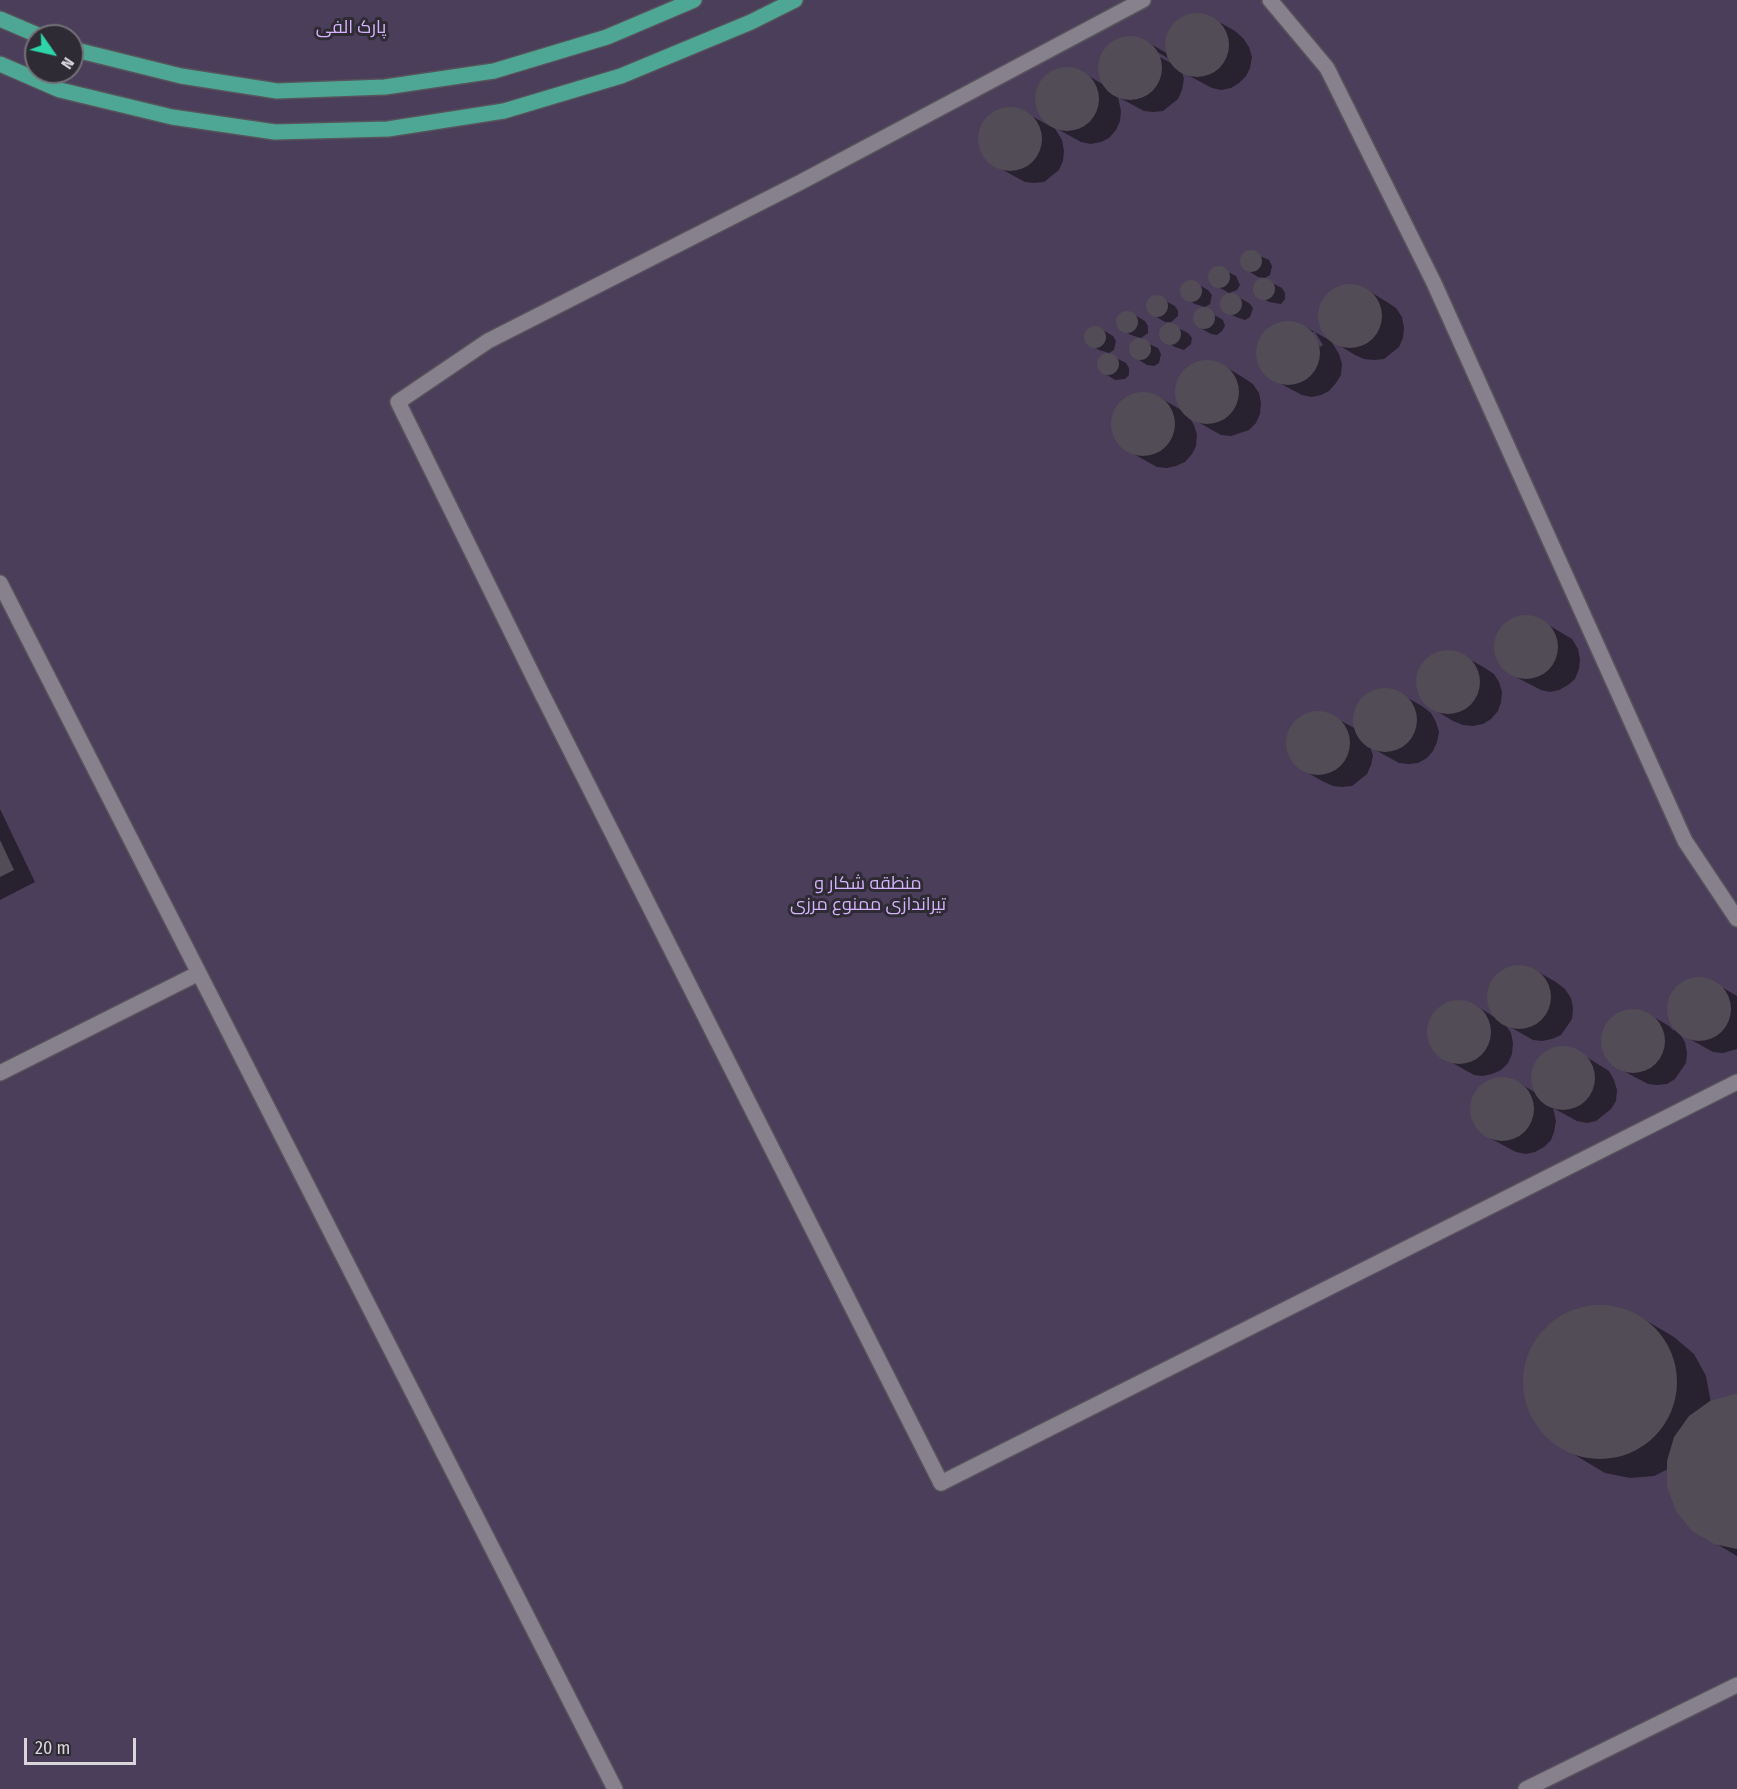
<!DOCTYPE html>
<meta charset="utf-8">
<style>
body{margin:0}
#map{position:relative;width:1737px;height:1789px;overflow:hidden;background:#39353e;font-family:"Fira Sans Condensed",sans-serif}
canvas{display:block}
.north{position:absolute;left:24px;top:24px;width:60px;height:60px;box-sizing:border-box;background:#2f2b34;border:2px solid #736f77;border-radius:50%;rotate:124deg;font-size:16px;font-weight:700;line-height:24px;text-align:center;color:#d8d5db}
.north::after{content:'';display:block;margin:auto;width:21px;height:27px;background:#2ed4aa;clip-path:polygon(50% 0,100% 100%,50% 72%,0 100%)}
.scale{position:absolute;left:24px;top:1738px;width:112px;height:27px;box-sizing:border-box;border:3px solid #d8d5db;border-top:0;padding-left:8px;font-size:18px;line-height:21px;white-space:nowrap;color:#d8d5db;-webkit-text-stroke:4px #2f2b34;paint-order:stroke}
</style>
<div id="map">
<canvas width="1737" height="1789"></canvas>
<div class="north">N</div>
<div class="scale">20 m</div>
</div>
<script>
const c = document.querySelector('canvas').getContext('2d');
c.lineJoin = 'round';
function fill(path, color) {
  c.fillStyle = color;
  c.fill(path, 'evenodd');
}
function poly(rows) {
  const path = new Path2D();
  for (const r of rows) {
    if (r.length === 3) {
      path.moveTo(r[0] + r[2], r[1]);
      path.arc(r[0], r[1], r[2], 0, 2 * Math.PI);
      continue;
    }
    path.moveTo(r[0], r[1]);
    for (let i = 2; i < r.length; i += 2) path.lineTo(r[i], r[i + 1]);
  }
  return path;
}
function stroke(path, color, width, dash) {
  c.strokeStyle = color;
  c.lineWidth = width;
  c.lineCap = dash ? 'butt' : 'round';
  c.setLineDash(dash || []);
  c.stroke(path);
}
function drawText(font, color, halo, rows, align = 'center') {
  c.font = font + ' "Fira Sans Condensed",Cairo,sans-serif';
  c.lineWidth = 6;
  c.setLineDash([]);
  c.textBaseline = 'middle';
  c.strokeStyle = halo;
  c.fillStyle = color;
  for (const [text, x, y, turn = 0] of rows) {
    c.save();
    c.translate(x, y);
    c.rotate((+turn || 0) * Math.PI / 180);
    c.textAlign = isNaN(turn) ? turn : align;
    if (halo) c.strokeText(text, 0, 0);
    c.fillText(text, 0, 0);
    c.restore();
  }
}
const green = poly([
 [0,0,1737,0,1737,1789,0,1789],
 [36,36,72,36,72,72,36,72]
]);
const shadow = poly([
 [1191,15,1201,15,1212,18,1235,31,1243,38,1249,47,1252,57,1250,68,1246,76,1239,83,1231,88,1221,90,1212,88,1182,72,1184,79,1182,90,1178,99,1163,111,1153,112,1144,111,1118,97,1121,111,1120,121,1116,130,1109,138,1101,142,1091,144,1081,142,1054,127,1062,140,1064,151,1063,161,1059,170,1044,182,1034,183,1025,182,992,164,985,157,981,149,980,139,981,130,986,121,994,113,1003,109,1014,108,1024,112,1050,126,1038,109,1036,100,1043,81,1050,73,1061,69,1071,69,1082,72,1104,85,1100,78,1099,68,1100,59,1105,49,1113,42,1123,38,1133,37,1144,40,1168,54,1167,46,1168,36,1173,27,1181,19],
 [1154,50,1171,60,1171,63,1152,53],
 [1251,252,1269,260,1272,266,1270,275,1265,278,1258,277,1247,270,1242,262,1243,256],
 [1218,267,1236,276,1240,285,1237,290,1229,293,1211,283,1209,278,1213,269],
 [1264,279,1282,288,1285,293,1285,299,1281,304,1269,302,1257,295,1255,290,1256,284],
 [1187,282,1194,282,1208,290,1212,295,1210,304,1205,307,1195,304,1184,298,1181,292,1183,286],
 [1354,285,1364,288,1387,302,1396,308,1402,317,1404,328,1403,338,1399,347,1384,359,1374,360,1364,359,1355,355,1332,341,1325,335,1321,326,1319,316,1321,307,1326,298,1334,290,1343,286],
 [1228,295,1238,297,1249,303,1253,308,1250,317,1245,320,1236,317,1224,311,1222,305,1223,299],
 [1157,296,1175,306,1178,311,1178,316,1171,322,1165,322,1153,315,1149,310,1148,304,1155,297],
 [1204,309,1223,320,1225,326,1222,331,1217,335,1211,334,1199,327,1195,322,1196,314],
 [1124,313,1133,314,1145,321,1148,326,1148,333,1141,338,1131,335,1120,328,1117,323,1121,314],
 [1281,322,1292,322,1302,325,1331,341,1339,354,1342,364,1341,375,1336,383,1329,391,1321,395,1312,397,1302,395,1270,378,1263,371,1259,362,1257,353,1258,344,1264,334,1271,327],
 [1311,332,1315,332,1323,345,1320,347],
 [1170,324,1188,333,1192,338,1191,344,1184,350,1175,347,1163,340,1161,334,1162,328],
 [1092,328,1101,329,1113,336,1116,341,1114,350,1109,353,1099,350,1088,343,1085,338,1087,332],
 [1140,340,1158,348,1161,354,1159,363,1154,366,1147,365,1136,358,1131,350,1132,344],
 [1105,355,1114,357,1126,363,1129,368,1129,375,1125,379,1115,380,1104,373,1099,368,1100,359],
 [1210,361,1221,364,1244,378,1253,384,1259,393,1261,403,1260,414,1256,423,1249,430,1231,436,1221,435,1189,417,1194,425,1197,435,1196,446,1192,454,1185,462,1176,466,1167,468,1157,467,1148,462,1125,449,1118,442,1114,434,1112,424,1114,415,1119,405,1126,398,1136,394,1147,393,1157,396,1183,411,1176,392,1178,382,1182,373,1190,366,1200,362],
 [1519,617,1530,617,1540,620,1572,639,1578,649,1580,659,1579,669,1575,679,1568,685,1559,690,1550,692,1541,690,1508,673,1501,666,1497,658,1495,648,1497,638,1501,629,1509,621],
 [1452,651,1462,655,1485,668,1494,674,1499,682,1502,692,1501,702,1498,711,1491,719,1483,724,1473,726,1463,725,1453,721,1430,707,1423,700,1418,691,1417,681,1420,671,1425,662,1432,655,1442,652],
 [1388,689,1399,693,1422,706,1431,713,1436,722,1439,732,1437,742,1433,751,1427,758,1418,763,1409,764,1399,763,1370,747,1373,755,1371,765,1367,774,1352,786,1342,787,1333,786,1324,782,1301,769,1294,762,1289,753,1288,744,1289,734,1294,725,1302,718,1312,713,1322,713,1332,716,1356,729,1355,711,1360,702,1368,694,1378,690],
 [0,809,35,882,0,900],
 [1523,966,1533,969,1556,982,1565,989,1571,998,1573,1008,1572,1019,1561,1035,1552,1039,1542,1041,1533,1040,1505,1024,1511,1033,1513,1043,1512,1054,1508,1063,1501,1070,1492,1074,1483,1076,1474,1075,1442,1057,1430,1042,1428,1032,1430,1023,1435,1013,1443,1006,1452,1002,1463,1001,1474,1004,1494,1017,1495,1017,1490,1006,1488,997,1489,988,1494,978,1502,971,1512,967],
 [1692,979,1703,979,1713,982,1737,996,1737,1049,1723,1053,1713,1052,1679,1033,1685,1042,1687,1053,1686,1063,1675,1079,1667,1084,1657,1085,1648,1084,1616,1067,1604,1051,1602,1041,1604,1032,1609,1022,1617,1015,1627,1011,1637,1010,1647,1013,1669,1026,1674,1031,1675,1029,1670,1019,1668,1010,1669,1000,1675,991,1682,984],
 [1556,1048,1567,1048,1577,1051,1609,1071,1614,1080,1617,1090,1616,1101,1611,1109,1596,1121,1587,1123,1577,1121,1553,1108,1556,1121,1554,1132,1551,1140,1544,1147,1535,1152,1526,1154,1516,1152,1484,1135,1477,1128,1471,1110,1472,1100,1477,1090,1485,1083,1495,1079,1505,1078,1516,1081,1536,1093,1532,1079,1534,1069,1538,1060,1546,1052],
 [1591,1306,1616,1307,1640,1317,1674,1337,1694,1354,1706,1376,1711,1403,1737,1396,1737,1556,1715,1543,1668,1469,1654,1476,1630,1478,1605,1473,1550,1440,1534,1422,1525,1398,1524,1374,1531,1349,1545,1328,1566,1314]
]);
const building = poly([
 [1197,45,32],
 [1130,68,32],
 [1067,99,32],
 [1010,139,32],
 [1251,261,11],
 [1219,277,11],
 [1264,289,11],
 [1191,291,11],
 [1350,316,32],
 [1231,304,11],
 [1157,306,11],
 [1204,318,11],
 [1127,322,11],
 [1288,353,32],
 [1170,334,11],
 [1095,337,11],
 [1140,349,11],
 [1108,364,11],
 [1207,392,32],
 [1143,424,32],
 [1526,647,32],
 [1448,682,32],
 [1385,720,32],
 [1318,743,32],
 [0,840,14,870,0,877],
 [1519,997,32],
 [1699,1009,32],
 [1459,1032,32],
 [1633,1041,32],
 [1563,1078,32],
 [1502,1109,32],
 [1600,1382,77],
 [1734,1394,1737,1394,1737,1549,1714,1544,1692,1531,1676,1511,1667,1487,1667,1461,1674,1437,1689,1416,1710,1401]
]);
const lane = poly([
 [1270,0,1327,68,1434,283,1685,841,1737,919],
 [0,583,615,1789],
 [0,1073,199,973],
 [941,1483,541,692,398,402,488,341,801,182,1143,0],
 [1526,1789,1737,1685]
]);
const street = poly([
 [941,1483,1737,1082]
]);
const primary = poly([
 [0,19,40,36],
 [72,49,181,76,277,91,385,87,494,71,607,37,694,0],
 [0,64,60,90,172,117,275,132,388,129,504,111,621,76,751,22,795,0]
]);
const parkNames = [
 ["پارک الفی",351,28],
 ["منطقه شکار و",868,884],
 ["تیراندازی ممنوع مرزی",868,905]
];
fill(green, '#4b3e5a');
fill(shadow, '#0007');
fill(building, '#514c56');
stroke(lane, '#57545c', 18);
stroke(street, '#57545c', 18);
stroke(primary, '#57545c', 18);
stroke(lane, '#86818c', 15);
stroke(street, '#86818c', 15);
stroke(primary, '#4ea795', 15);
drawText('18px', '#d5b2fd', '#2f2b34', parkNames);
</script>
